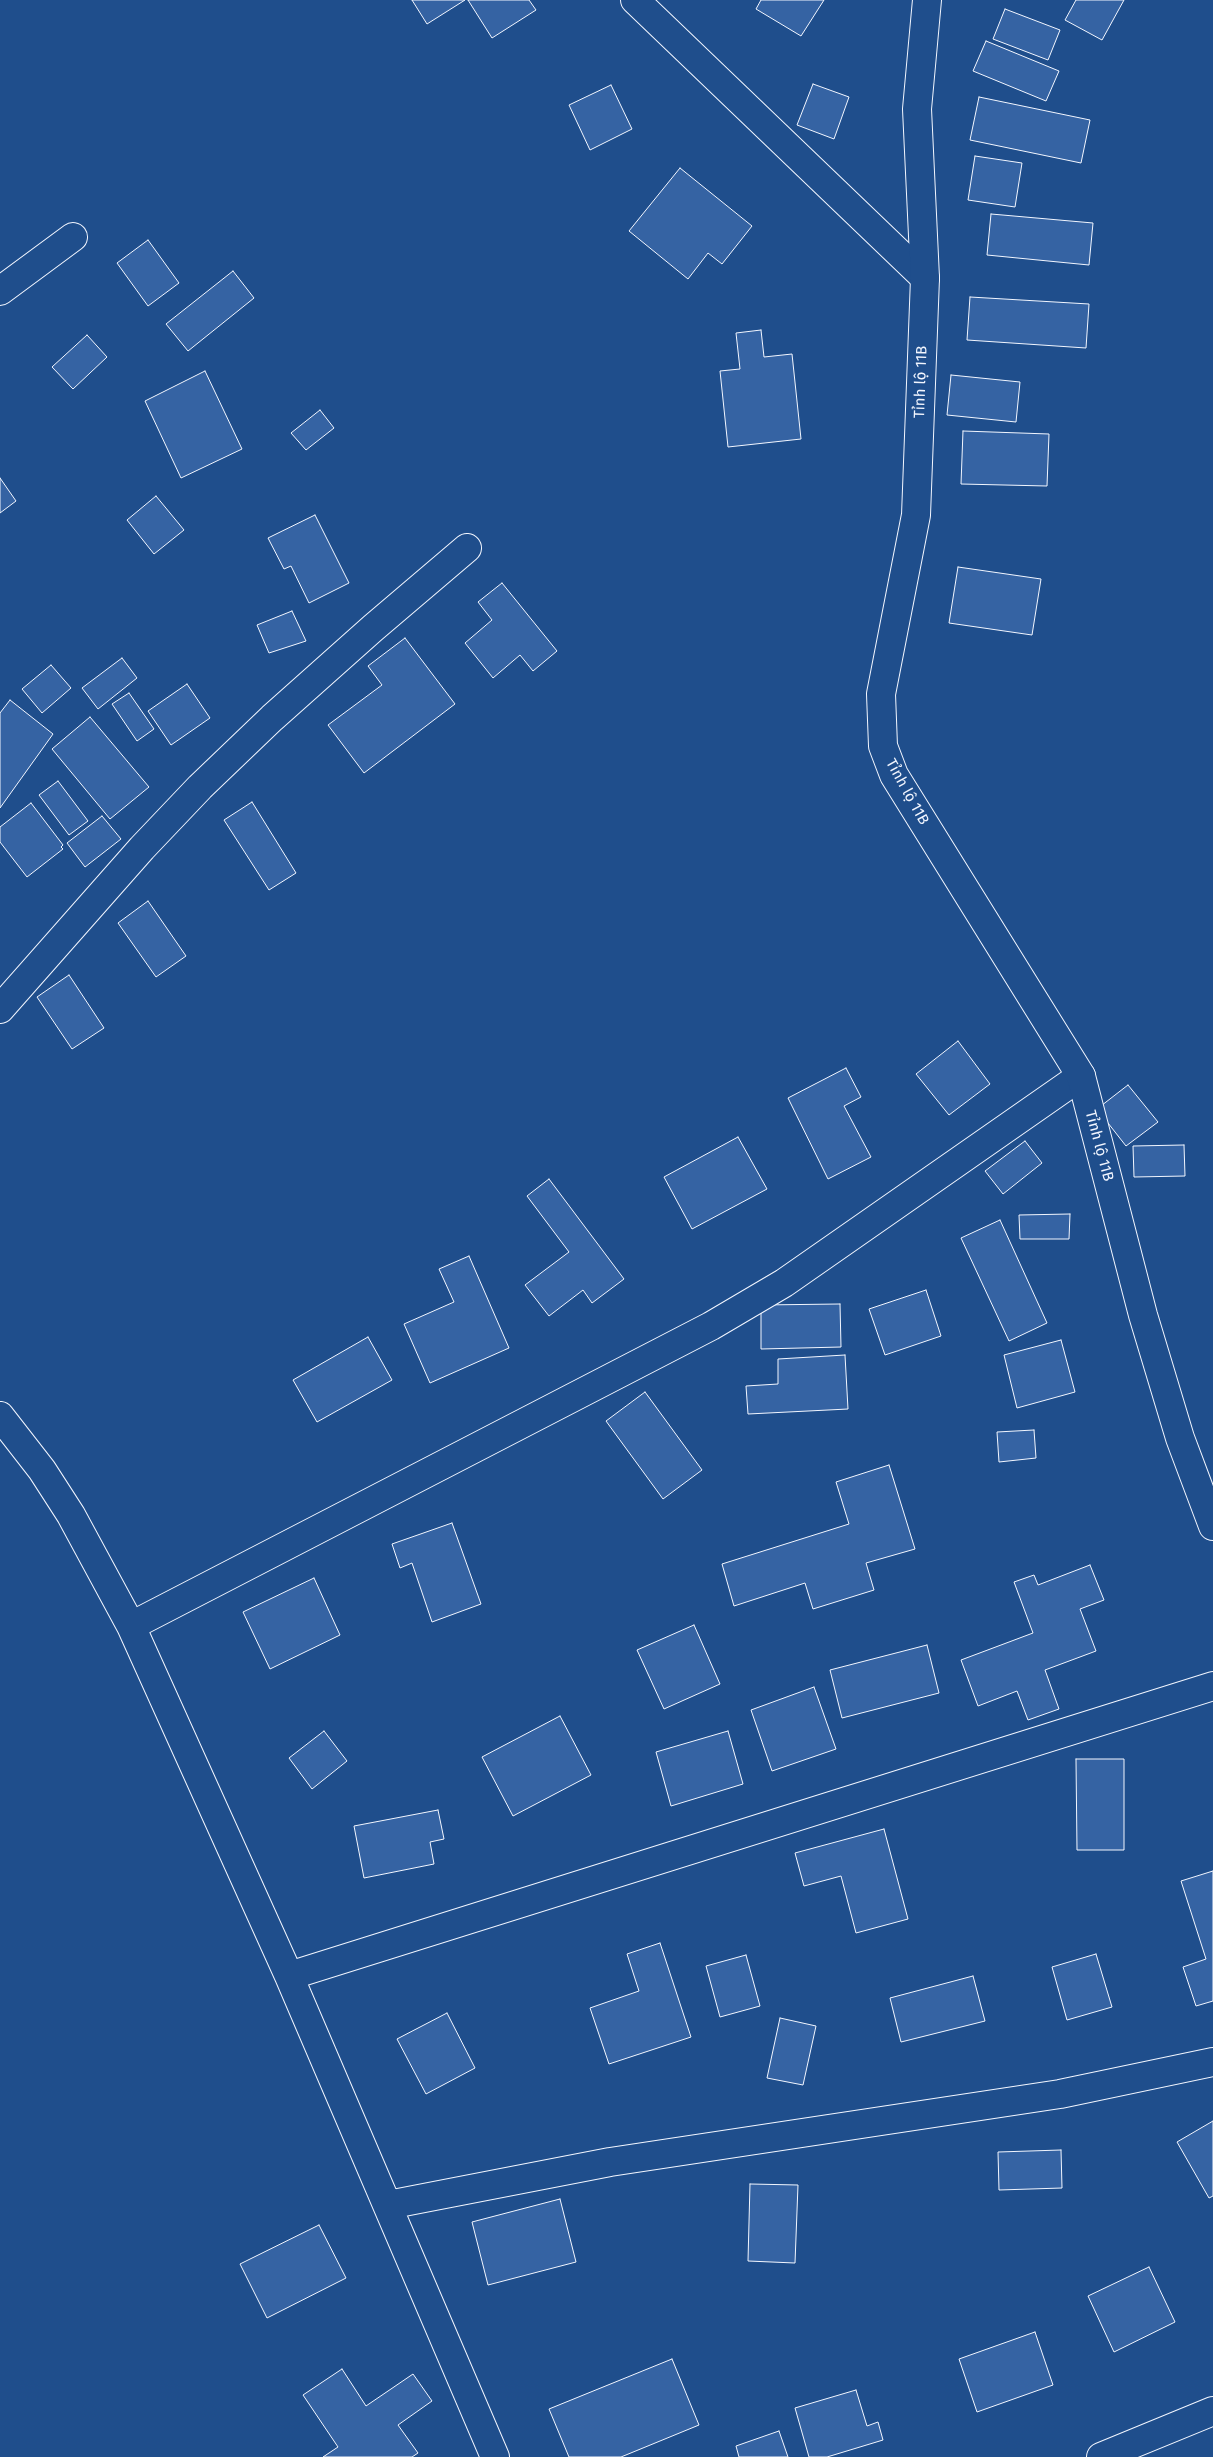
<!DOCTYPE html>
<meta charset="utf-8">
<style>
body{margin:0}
canvas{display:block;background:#1f4e8c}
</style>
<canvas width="1213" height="2457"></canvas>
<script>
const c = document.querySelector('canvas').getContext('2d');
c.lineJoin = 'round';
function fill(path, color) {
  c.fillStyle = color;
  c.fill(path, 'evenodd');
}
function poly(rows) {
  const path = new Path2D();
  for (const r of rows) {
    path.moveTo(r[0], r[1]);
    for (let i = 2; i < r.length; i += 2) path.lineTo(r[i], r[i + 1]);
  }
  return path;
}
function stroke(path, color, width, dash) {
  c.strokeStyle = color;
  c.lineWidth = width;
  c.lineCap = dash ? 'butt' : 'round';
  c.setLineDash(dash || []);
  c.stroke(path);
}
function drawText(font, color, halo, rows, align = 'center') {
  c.font = font + ' "Fira Sans",sans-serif';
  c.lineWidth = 4;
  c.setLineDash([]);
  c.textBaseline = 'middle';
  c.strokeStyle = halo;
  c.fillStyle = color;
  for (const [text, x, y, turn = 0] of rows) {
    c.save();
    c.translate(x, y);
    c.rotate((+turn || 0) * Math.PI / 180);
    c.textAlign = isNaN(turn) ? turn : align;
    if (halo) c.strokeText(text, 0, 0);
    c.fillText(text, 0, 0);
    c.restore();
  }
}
const building = poly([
 [412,0,465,0,427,24,412,0],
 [468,0,529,0,536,10,492,38,468,0],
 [761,0,824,0,801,36,756,9,761,0],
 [1076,0,1124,0,1102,40,1065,20,1076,0],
 [1005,9,1060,30,1048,60,993,39,1005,9],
 [986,41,1059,71,1046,101,973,71,986,41],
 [813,84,849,97,834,139,797,125,813,84],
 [611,85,632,129,590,150,569,105,611,85],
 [979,97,1090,120,1081,163,970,140,979,97],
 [975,156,1022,163,1015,207,968,200,975,156],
 [680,168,752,226,722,264,708,253,688,279,629,231,680,168],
 [991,214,1093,223,1089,265,987,255,991,214],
 [148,240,179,283,148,306,117,263,148,240],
 [233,271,254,298,188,351,166,324,233,271],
 [970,297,1089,304,1086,348,967,340,970,297],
 [761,330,764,357,792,354,801,439,728,447,720,371,740,369,736,333,761,330],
 [87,335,107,357,73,389,52,367,87,335],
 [205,371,242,449,181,478,145,401,205,371],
 [951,375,1020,382,1016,422,947,415,951,375],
 [320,410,334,428,306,450,291,433,320,410],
 [963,431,1049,434,1047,486,961,484,963,431],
 [0,478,16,501,0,513,0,478],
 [156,496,184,530,154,554,127,520,156,496],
 [315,515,349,583,309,603,291,566,284,569,268,538,315,515],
 [958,567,1041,579,1032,635,949,623,958,567],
 [502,583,557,651,533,671,520,655,493,678,465,643,492,620,478,602,502,583],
 [292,611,306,641,269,653,257,625,292,611],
 [405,638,455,704,364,773,328,725,382,685,368,666,405,638],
 [122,658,137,678,98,709,82,688,122,658],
 [51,665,71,688,42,713,22,689,51,665],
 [187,684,210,718,171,745,148,711,187,684],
 [129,693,154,729,137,741,112,704,129,693],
 [10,700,53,734,0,808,0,713,10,700],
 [90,717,149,787,110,819,52,749,90,717],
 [58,781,88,821,69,835,39,795,58,781],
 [252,802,296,873,269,890,224,820,252,802],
 [31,803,63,845,61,847,63,849,27,877,0,842,0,827,31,803],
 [102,816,121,839,85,867,67,843,102,816],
 [148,901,186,956,156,977,118,923,148,901],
 [69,975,104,1028,72,1049,37,997,69,975],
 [958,1041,990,1084,949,1115,916,1074,958,1041],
 [846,1068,861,1097,844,1106,871,1157,828,1179,788,1098,846,1068],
 [1128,1085,1158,1122,1126,1146,1097,1109,1128,1085],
 [738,1137,767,1189,692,1229,664,1177,738,1137],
 [1025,1141,1042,1163,1003,1194,985,1171,1025,1141],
 [1184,1145,1185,1176,1134,1177,1133,1146,1184,1145],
 [549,1179,624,1279,592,1303,583,1290,549,1316,525,1285,569,1252,527,1196,549,1179],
 [1070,1214,1069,1239,1020,1239,1019,1215,1070,1214],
 [1000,1220,1047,1323,1009,1341,961,1238,1000,1220],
 [469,1256,509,1348,430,1383,404,1324,454,1302,439,1269,469,1256],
 [926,1290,941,1336,885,1355,869,1309,926,1290],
 [840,1304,841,1347,761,1349,761,1305,840,1304],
 [368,1337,392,1380,317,1422,293,1380,368,1337],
 [1061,1340,1075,1392,1017,1408,1004,1355,1061,1340],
 [845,1355,848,1409,748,1414,746,1386,778,1384,778,1359,845,1355],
 [645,1392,702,1470,663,1499,606,1421,645,1392],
 [1034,1430,1036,1458,999,1462,997,1432,1034,1430],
 [889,1465,915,1549,866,1563,874,1590,813,1609,805,1583,734,1606,722,1564,849,1524,836,1482,889,1465],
 [452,1523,481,1604,432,1622,412,1563,400,1568,392,1544,452,1523],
 [1090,1565,1104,1600,1080,1609,1096,1651,1045,1670,1059,1709,1028,1720,1017,1691,978,1706,961,1660,1033,1633,1014,1582,1034,1575,1038,1585,1090,1565],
 [314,1578,340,1635,270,1669,243,1612,314,1578],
 [694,1625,720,1684,664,1709,637,1650,694,1625],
 [927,1645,939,1693,842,1718,830,1670,927,1645],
 [814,1687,836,1749,772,1771,751,1710,814,1687],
 [560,1716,591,1775,513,1816,482,1757,560,1716],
 [324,1731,347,1761,312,1789,289,1758,324,1731],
 [728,1731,743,1784,671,1806,656,1752,728,1731],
 [1076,1759,1124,1759,1124,1850,1077,1850,1076,1759],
 [438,1810,444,1839,430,1842,434,1864,364,1878,354,1826,438,1810],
 [884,1829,908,1919,856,1933,841,1876,804,1886,795,1853,884,1829],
 [1213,1871,1213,2001,1196,2006,1183,1967,1206,1959,1181,1881,1213,1871],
 [660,1943,691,2037,609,2064,590,2008,639,1991,627,1954,660,1943],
 [1096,1954,1112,2007,1067,2020,1052,1967,1096,1954],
 [746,1955,760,2006,720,2017,706,1966,746,1955],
 [973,1976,985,2021,901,2042,890,1998,973,1976],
 [447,2013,475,2068,426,2094,397,2039,447,2013],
 [780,2018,816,2026,803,2085,767,2078,780,2018],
 [1213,2121,1213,2196,1209,2198,1177,2142,1213,2121],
 [1061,2150,1062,2188,999,2190,998,2152,1061,2150],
 [750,2184,798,2185,795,2263,748,2261,750,2184],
 [560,2199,576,2262,488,2285,472,2222,560,2199],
 [319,2225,346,2278,267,2318,240,2264,319,2225],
 [1149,2267,1175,2322,1114,2352,1088,2296,1149,2267],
 [1035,2332,1053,2385,977,2412,959,2359,1035,2332],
 [672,2359,699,2425,621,2457,569,2457,549,2409,672,2359],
 [342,2369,366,2406,413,2374,432,2401,398,2425,418,2453,412,2457,323,2457,338,2447,303,2395,342,2369],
 [856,2390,867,2426,878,2422,883,2440,827,2457,809,2457,795,2408,856,2390],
 [779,2431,788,2457,739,2457,736,2446,779,2431]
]);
const street = poly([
 [635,0,925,278],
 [0,291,73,237],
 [0,1009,142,848,200,787,272,718,373,628,467,548],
 [0,1416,42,1470,71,1515,131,1626,289,1976,495,2457],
 [131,1626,711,1326,784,1283,1081,1076],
 [289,1976,1213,1686],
 [388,2205,610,2162,1060,2094,1213,2062],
 [1101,2457,1213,2411]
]);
const secondary = poly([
 [927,0,917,109,925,278,916,515,881,694,883,746,894,775,1081,1076,1143,1315,1180,1438,1213,1526]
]);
const streetNames = [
 ["Tỉnh lộ 11B",921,382,-88],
 ["Tỉnh lộ 11B",907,792,61],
 ["Tỉnh lộ 11B",1099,1146,75]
];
fill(building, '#3563a3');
stroke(building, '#f2f6ff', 1);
stroke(street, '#f2f6ff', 30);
stroke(secondary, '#f2f6ff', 30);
stroke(street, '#1f4e8c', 28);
stroke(secondary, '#1f4e8c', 28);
drawText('15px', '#f2f6ff', '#1f4e8c', streetNames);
</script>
